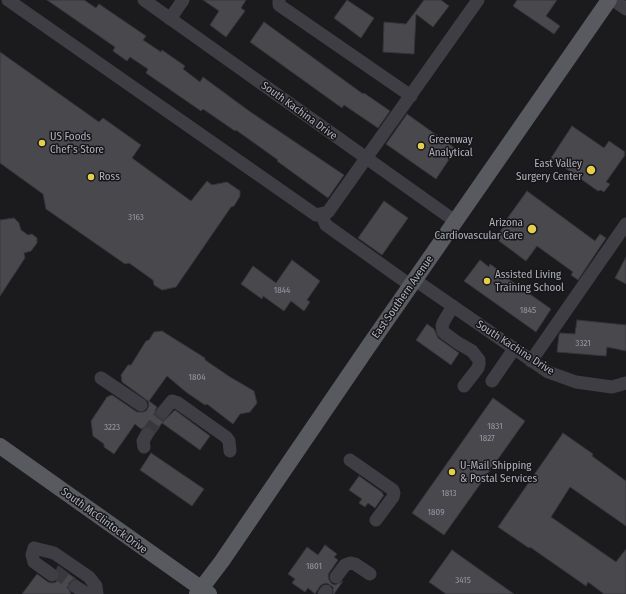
<!DOCTYPE html>
<style>
body{margin:0}
canvas{display:block;background:#1b1b1d}
</style>
<canvas width="626" height="594"></canvas>
<script>
const c = document.querySelector('canvas').getContext('2d');
c.lineJoin = 'round';
function fill(path, color) {
  c.fillStyle = color;
  c.fill(path, 'evenodd');
}
function poly(rows) {
  const path = new Path2D();
  for (const r of rows) {
    path.moveTo(r[0], r[1]);
    for (let i = 2; i < r.length; i += 2) path.lineTo(r[i], r[i + 1]);
  }
  return path;
}
function stroke(path, color, width, dash) {
  c.strokeStyle = color;
  c.lineWidth = width;
  c.lineCap = dash ? 'butt' : 'round';
  c.setLineDash(dash || []);
  c.stroke(path);
}
function drawText(font, color, halo, rows, align = 'center') {
  c.font = font + ' "Fira Sans Condensed",sans-serif';
  c.lineWidth = 3;
  c.setLineDash([]);
  c.textBaseline = 'middle';
  c.strokeStyle = halo;
  c.fillStyle = color;
  for (const [text, x, y, turn = 0] of rows) {
    c.save();
    c.translate(x, y);
    c.rotate((+turn || 0) * Math.PI / 180);
    c.textAlign = isNaN(turn) ? turn : align;
    if (halo) c.strokeText(text, 0, 0);
    c.fillText(text, 0, 0);
    c.restore();
  }
}
const building = poly([
 [47,0,84,0,96,8,99,4,146,36,143,40,161,52,162,50,185,66,183,69,200,82,203,77,249,111,344,175,328,198,277,161,278,160,236,130,235,131,203,109,201,111,146,73,148,69,130,57,127,61,113,51,115,47,47,0],
 [203,0,246,0,241,8,245,11,226,37,210,25,219,11,203,0],
 [347,0,374,18,361,38,334,18,347,0],
 [424,0,441,0,449,6,433,27,416,14,414,54,383,52,384,22,406,24,424,0],
 [517,0,557,0,546,16,560,26,554,34,513,6,517,0],
 [264,22,363,94,364,93,390,111,378,128,344,105,342,108,250,42,264,22],
 [0,52,99,122,103,118,141,145,132,158,191,201,207,181,212,185,227,182,240,191,240,196,234,206,231,207,176,287,162,290,154,285,153,280,129,263,125,264,46,209,43,194,0,163,0,52],
 [407,114,456,149,436,179,386,144,407,114],
 [572,126,604,148,609,141,625,152,624,154,625,155,606,182,610,184,604,192,601,190,598,191,551,158,572,126],
 [527,191,595,241,600,234,606,238,578,280,571,275,573,272,537,246,526,261,495,238,506,224,504,223,527,191],
 [384,201,408,218,382,255,358,238,384,201],
 [14,218,19,223,21,230,28,235,32,234,37,238,37,243,31,251,24,253,25,258,0,296,0,220,14,218],
 [626,257,626,284,615,278,626,257],
 [292,260,320,281,307,300,310,302,304,311,291,301,284,311,263,296,262,299,241,284,253,266,276,283,292,260],
 [480,260,489,267,490,264,501,272,500,273,551,309,536,332,464,281,480,260],
 [577,320,626,325,626,351,607,347,606,356,557,352,559,335,560,333,575,334,577,320],
 [427,324,434,329,438,338,459,353,451,365,416,340,427,324],
 [162,331,205,358,205,360,230,377,254,391,257,403,250,412,240,414,233,424,207,404,205,405,186,392,167,376,149,401,157,407,155,411,158,418,162,420,166,419,175,410,210,436,200,450,162,423,155,433,151,427,147,426,141,429,135,424,114,454,104,447,104,444,93,436,91,421,107,397,112,395,137,412,144,412,147,410,149,405,148,401,122,382,121,375,128,365,131,365,146,341,149,340,154,332,162,331],
 [493,398,525,421,444,535,412,513,493,398],
 [563,433,593,454,592,456,626,481,626,526,570,487,551,517,616,562,626,549,626,594,604,594,588,582,586,586,530,547,529,548,498,527,563,433],
 [151,453,204,489,192,506,140,470,151,453],
 [359,476,383,493,382,494,384,495,375,508,368,503,365,507,359,503,362,499,349,490,359,476],
 [325,545,337,554,334,557,338,560,329,573,328,576,329,580,332,584,335,585,343,581,334,594,333,594,333,587,327,583,323,584,320,586,315,594,308,588,305,592,292,583,295,579,288,574,307,547,318,555,325,545],
 [452,550,514,594,446,594,429,582,452,550],
 [58,566,76,579,72,580,69,583,68,587,71,594,22,594,37,574,48,582,52,583,56,582,60,576,59,572,57,568,58,566]
]);
const minorTunnel = poly([
 [147,434,163,412],
 [55,571,76,587]
]);
const minor = poly([
 [8,0,316,215,328,212,478,0],
 [144,0,455,221],
 [279,0,279,5,411,96],
 [613,0,626,9],
 [170,19,183,0],
 [321,214,326,225,410,285],
 [415,280,548,372,576,382,612,387,626,383],
 [453,306,444,321,442,326,443,332,458,343,472,351,479,360,479,364,478,368,464,386],
 [531,361,626,224],
 [101,378,141,405],
 [492,381,514,349],
 [163,412,172,401,178,403,226,437,229,441,230,451],
 [144,447,143,441,147,434],
 [350,460,393,490,394,493,393,497,376,520],
 [34,548,54,553,89,577,96,586,97,594],
 [34,548,32,555,34,562,52,575],
 [336,577,345,565,351,563,355,564,370,574],
 [76,587,88,594],
 [324,594,326,591]
]);
const major = poly([
 [0,446,209,594],
 [197,594,222,561,368,347,609,0]
]);
const markers = [
 [42,143,4,"#e3ce4d"],
 [421,146,4,"#e3ce4d"],
 [591,170,5,"#e3ce4d"],
 [91,177,4,"#e3ce4d"],
 [532,229,5,"#e3ce4d"],
 [487,281,4,"#e3ce4d"],
 [452,472,4,"#e3ce4d"]
];
const numberNames = [
 ["3163",136,217],
 ["1844",282,290],
 ["1845",528,310],
 ["3321",583,343],
 ["1804",197,377],
 ["1831",495,426],
 ["3223",112,427],
 ["1827",487,438],
 ["1813",449,493],
 ["1809",436,512],
 ["1801",314,566],
 ["3415",463,580]
];
const streetNames = [
 ["South Kachina Drive",299,111,36],
 ["East Southern Avenue",403,297,-55],
 ["South Kachina Drive",515,348,33],
 ["South McClintock Drive",104,521,36]
];
const poiNames = [
 ["US Foods",50,137],
 ["Chef's Store",50,150],
 ["Greenway",429,140],
 ["Analytical",429,153],
 ["East Valley",582,164,"right"],
 ["Surgery Center",582,177,"right"],
 ["Ross",99,177],
 ["Arizona",523,223,"right"],
 ["Cardiovascular Care",523,236,"right"],
 ["Assisted Living",495,275],
 ["Training School",495,288],
 ["U-Mail Shipping",460,466],
 ["& Postal Services",460,479]
];
fill(building, '#49484d');
stroke(building, '#363539', 1);
stroke(minorTunnel, '#39393d', 13, [13, 6]);
stroke(minor, '#3e3e44', 13);
stroke(major, '#595960', 16);
for (const [x, y, r, color] of markers) {
  const dot = new Path2D();
  dot.arc(x, y, r, 0, 2 * Math.PI);
  c.fillStyle = color;
  c.fill(dot);
  stroke(dot, '#161618', 1.5);
}
drawText('9px', '#9696a0', null, numberNames);
drawText('11px', '#afb0bb', '#161618', streetNames);
drawText('11px', '#afb0bb', '#161618', poiNames, 'left');
</script>
